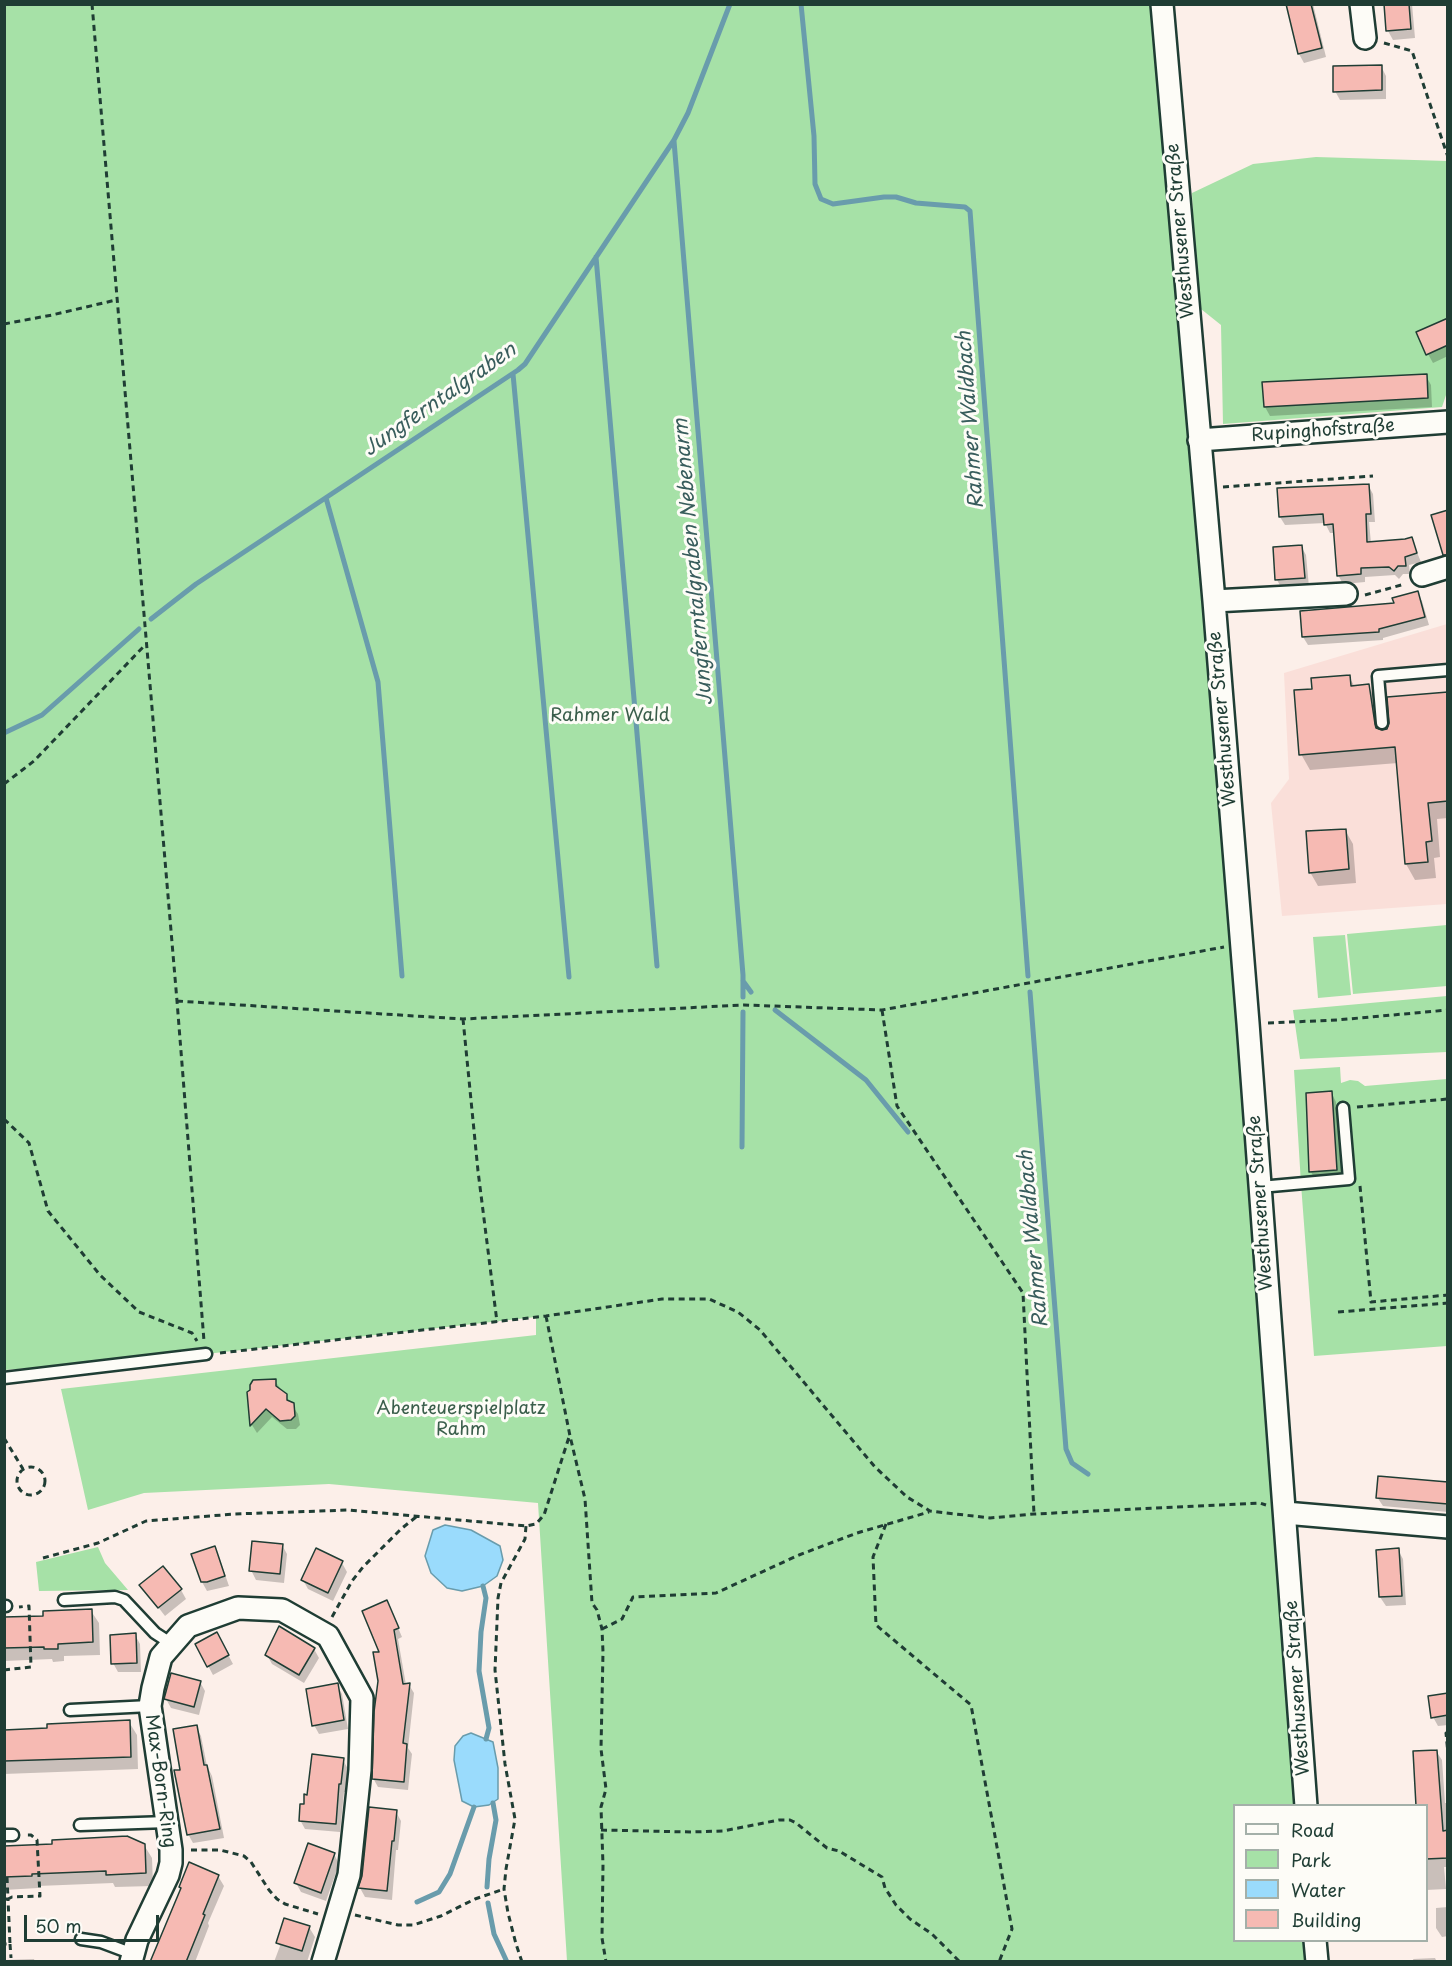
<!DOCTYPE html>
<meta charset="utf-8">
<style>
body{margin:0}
#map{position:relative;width:1452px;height:1966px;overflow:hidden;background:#fcefe9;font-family:"Playpen Sans",sans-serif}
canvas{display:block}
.frame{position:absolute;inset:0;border:6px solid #1f3d34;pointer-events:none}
.legend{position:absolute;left:1233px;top:1804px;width:195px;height:138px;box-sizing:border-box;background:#fdfcf7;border:2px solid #a4b0a9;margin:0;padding:8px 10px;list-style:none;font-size:18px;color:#1f3d34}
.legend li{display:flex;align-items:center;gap:12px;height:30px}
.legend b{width:30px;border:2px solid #a4b0a9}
.scale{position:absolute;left:24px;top:1915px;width:135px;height:27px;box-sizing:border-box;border:3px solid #1f3d34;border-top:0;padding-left:8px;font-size:18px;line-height:21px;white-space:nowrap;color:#1f3d34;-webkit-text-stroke:4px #fdfcf7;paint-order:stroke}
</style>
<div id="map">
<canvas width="1452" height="1966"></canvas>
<div class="frame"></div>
<ul class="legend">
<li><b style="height:8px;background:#fdfcf7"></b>Road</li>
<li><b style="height:16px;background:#a6e1a7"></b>Park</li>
<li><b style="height:16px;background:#9adbfc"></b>Water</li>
<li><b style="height:16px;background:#f6bab3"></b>Building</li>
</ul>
<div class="scale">50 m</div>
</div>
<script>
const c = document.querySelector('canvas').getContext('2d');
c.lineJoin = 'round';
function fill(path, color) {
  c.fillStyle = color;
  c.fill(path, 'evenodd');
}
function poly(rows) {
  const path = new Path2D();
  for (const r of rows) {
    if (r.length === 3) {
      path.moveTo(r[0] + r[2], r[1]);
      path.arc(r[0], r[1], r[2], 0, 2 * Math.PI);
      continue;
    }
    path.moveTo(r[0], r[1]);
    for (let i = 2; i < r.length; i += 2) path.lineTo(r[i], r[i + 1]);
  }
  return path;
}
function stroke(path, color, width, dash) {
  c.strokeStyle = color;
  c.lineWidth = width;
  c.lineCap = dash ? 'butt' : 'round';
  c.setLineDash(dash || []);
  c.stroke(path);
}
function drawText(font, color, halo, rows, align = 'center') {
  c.font = font + ' "Playpen Sans",sans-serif';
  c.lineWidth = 6;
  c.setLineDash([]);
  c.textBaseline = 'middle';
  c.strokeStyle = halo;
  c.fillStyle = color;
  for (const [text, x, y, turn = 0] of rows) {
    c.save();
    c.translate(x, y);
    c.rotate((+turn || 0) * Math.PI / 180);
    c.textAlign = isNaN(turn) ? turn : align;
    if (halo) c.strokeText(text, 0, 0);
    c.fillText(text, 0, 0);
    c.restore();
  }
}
const built = poly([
 [1447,624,1447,904,1282,916,1271,803,1289,779,1284,673]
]);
const green = poly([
 [5,5,1156,5,1235,945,1295,1805,1234,1806,1234,1940,1305,1941,1306,1961,567,1961,538,1503,329,1484,144,1493,88,1510,61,1389,536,1335,536,1317,206,1354,5,1370],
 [1316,157,1447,161,1448,389,1442,407,1223,424,1221,325,1196,305,1192,193,1253,164],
 [1447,925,1447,986,1353,994,1347,934],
 [1345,935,1351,995,1318,998,1313,937],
 [1447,996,1447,1052,1300,1059,1293,1010],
 [1340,1067,1341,1083,1350,1080,1358,1081,1365,1086,1447,1079,1447,1346,1314,1356,1301,1184,1294,1070],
 [98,1547,105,1563,128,1590,39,1591,36,1562]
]);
const water = poly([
 [445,1525,471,1530,500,1546,503,1560,497,1576,483,1586,462,1591,447,1588,431,1573,425,1556,433,1530,445,1525],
 [471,1733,493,1742,498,1768,498,1799,489,1805,474,1807,462,1801,454,1760,455,1746,463,1736,471,1733]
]);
const shadow = poly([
 [1287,4,1313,4,1326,57,1304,63,1299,54],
 [1385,4,1412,4,1415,38,1393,40,1388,31],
 [1381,66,1386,76,1386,99,1340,100,1335,91],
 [1448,319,1448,356,1433,363,1428,354],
 [1426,376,1431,385,1432,407,1270,416,1265,407,1264,383],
 [1368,485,1373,494,1375,522,1369,522,1371,543,1411,538,1421,562,1409,565,1410,574,1403,574,1399,579,1395,575,1365,577,1365,582,1343,584,1338,575,1335,533,1330,533,1325,523,1285,525,1280,517],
 [1301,546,1306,555,1309,587,1282,589,1277,580],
 [1417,593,1422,601,1429,625,1383,638,1383,640,1308,645,1303,637,1396,604],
 [1349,677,1355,687,1368,686,1378,702,1382,732,1448,694,1448,818,1437,819,1440,857,1434,858,1436,878,1415,880,1406,864,1398,763,1310,770,1301,754,1314,690],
 [1345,830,1353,844,1356,883,1318,886,1310,872],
 [1331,1092,1336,1102,1342,1179,1316,1181,1311,1172],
 [275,1381,298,1414,300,1425,296,1429,287,1429,272,1417,257,1433,252,1425,248,1393],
 [1448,1484,1448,1512,1383,1506,1377,1497],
 [282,1545,287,1554,284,1583,256,1580,251,1570],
 [214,1548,219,1557,229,1586,207,1591,202,1582],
 [1398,1550,1403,1559,1406,1605,1386,1606,1380,1597,1378,1551],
 [342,1563,347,1572,333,1601,308,1589,303,1580],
 [141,1585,181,1590,186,1599,165,1616],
 [91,1611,99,1623,100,1655,64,1656,64,1661,53,1662,52,1659,4,1661,4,1619,45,1617],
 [391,1611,402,1637,398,1639,406,1685,409,1685,414,1693,408,1748,412,1754,408,1790,378,1787,373,1778,381,1653],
 [217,1634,233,1664,213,1675,197,1645],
 [135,1635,140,1644,141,1672,118,1672,113,1663],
 [314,1649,319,1658,304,1683,272,1664,267,1655],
 [200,1682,205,1691,199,1715,171,1708,166,1699],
 [337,1685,342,1694,348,1729,319,1734,314,1725],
 [1448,1694,1448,1725,1438,1726,1433,1717],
 [129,1722,137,1735,138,1769,4,1774,4,1731],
 [196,1727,201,1736,207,1766,212,1776,224,1838,193,1843,188,1834,181,1771],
 [207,1770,210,1774,217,1812,214,1812],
 [1436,1751,1442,1760,1445,1803,1448,1803,1448,1867,1444,1867,1446,1889,1426,1890,1426,1806],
 [343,1760,348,1769,345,1792,344,1792,340,1832,305,1829,300,1820,308,1796],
 [396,1812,401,1821,398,1850,396,1850,392,1900,365,1897,360,1888,363,1877],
 [144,1845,152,1858,153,1886,115,1887,113,1883,38,1886,38,1888,4,1890,4,1847],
 [334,1854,339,1864,326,1901,301,1892,296,1883],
 [190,1864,218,1876,224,1886,208,1923,209,1926,195,1962,151,1962,182,1890],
 [1448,1907,1448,1936,1442,1937,1436,1928,1436,1908],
 [309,1927,315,1937,307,1962,274,1962,280,1946,278,1943],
 [1435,1958,1437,1962,1414,1962,1413,1959],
 [34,1959,35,1962,4,1962,4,1960],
 [66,1960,80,1960,81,1962,66,1962]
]);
const stream = poly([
 [801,4,814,136,815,184,821,199,833,204,884,197,896,197,916,203,965,207,970,211,1028,976],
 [674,141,743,975,743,997],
 [596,257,657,966],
 [513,374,569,977],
 [326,498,378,682,402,976],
 [151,619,196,584,518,370,525,364,674,140,688,113,730,4],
 [4,733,42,715,139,629],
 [743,981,751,992],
 [1030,992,1066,1449,1072,1463,1088,1474],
 [775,1010,866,1080,908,1132],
 [742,1147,743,1012],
 [483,1586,486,1598,481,1632,479,1671,489,1728,486,1739],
 [487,1887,489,1859,496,1820,493,1803],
 [417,1902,439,1892,450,1874,474,1807],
 [488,1903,494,1934,507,1962]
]);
const building = poly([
 [1286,4,1311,4,1322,48,1298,54,1286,4],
 [1384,4,1409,4,1411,29,1386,31,1384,4],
 [1382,65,1382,90,1333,92,1333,66,1382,65],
 [1448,318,1448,345,1426,355,1416,332,1448,318],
 [1427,374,1428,398,1264,407,1262,382,1427,374],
 [1369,484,1371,514,1366,514,1367,542,1405,539,1412,537,1417,553,1405,557,1406,566,1398,566,1394,571,1389,567,1361,568,1361,574,1337,576,1333,524,1324,525,1323,514,1279,517,1277,488,1369,484],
 [1448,510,1448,555,1443,555,1431,515,1448,510],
 [1302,545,1305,578,1275,580,1273,547,1302,545],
 [1418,591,1425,617,1379,629,1379,632,1302,637,1300,611,1394,603,1392,598,1418,591],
 [1350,675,1351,686,1369,684,1375,724,1376,728,1382,730,1387,729,1389,723,1387,697,1448,692,1448,801,1428,803,1432,841,1426,842,1428,862,1405,864,1395,747,1299,755,1294,690,1312,689,1311,678,1350,675],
 [1346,829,1349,869,1309,873,1306,831,1346,829],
 [1332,1091,1337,1170,1309,1172,1306,1093,1332,1091],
 [276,1379,276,1386,287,1394,287,1400,294,1403,295,1416,291,1420,280,1421,266,1409,250,1426,247,1392,250,1390,250,1385,253,1380,276,1379],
 [1378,1476,1448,1482,1448,1504,1376,1498,1378,1476],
 [252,1541,283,1544,280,1574,249,1571,252,1541],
 [215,1546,225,1576,207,1582,201,1582,191,1554,215,1546],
 [316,1548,343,1561,328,1593,301,1580,316,1548],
 [1399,1548,1402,1596,1379,1597,1376,1550,1399,1548],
 [163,1566,182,1589,158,1608,139,1585,163,1566],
 [387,1600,399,1628,394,1630,403,1684,410,1683,403,1743,407,1744,404,1782,372,1779,374,1712,378,1681,373,1652,379,1652,362,1611,387,1600],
 [92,1609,93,1642,58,1644,58,1649,44,1649,44,1647,4,1648,4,1617,43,1616,43,1611,92,1609],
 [279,1626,315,1648,299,1675,265,1655,279,1626],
 [217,1632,229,1655,207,1667,195,1644,217,1632],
 [136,1633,137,1663,111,1664,110,1635,136,1633],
 [171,1673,201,1681,194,1707,164,1699,171,1673],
 [338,1683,344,1720,312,1726,306,1689,338,1683],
 [1448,1693,1448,1715,1431,1718,1428,1696,1448,1693],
 [130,1720,131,1757,4,1761,4,1730,47,1728,47,1724,130,1720],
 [197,1725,204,1765,207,1765,220,1829,187,1835,174,1770,180,1770,173,1729,197,1725],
 [1437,1750,1443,1831,1448,1830,1448,1858,1426,1859,1426,1806,1416,1806,1413,1751,1437,1750],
 [312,1754,344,1758,341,1784,339,1784,336,1824,299,1821,300,1804,304,1804,304,1794,307,1795,312,1754],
 [369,1807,397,1810,394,1841,392,1841,387,1891,358,1888,362,1876,369,1807],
 [127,1836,145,1844,146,1873,106,1875,106,1871,32,1874,32,1876,4,1877,4,1846,52,1844,52,1840,127,1836],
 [308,1843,335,1853,321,1893,294,1883,308,1843],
 [189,1862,219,1875,203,1914,205,1915,186,1962,150,1962,181,1888,179,1887,189,1862],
 [284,1918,310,1926,302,1951,276,1943,284,1918]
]);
const path = poly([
 [92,4,177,1001,204,1341],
 [1384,43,1412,51,1448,157],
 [4,324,52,315,116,300],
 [1223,487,1373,476],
 [1365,595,1405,584],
 [4,784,34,761,145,645],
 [177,1001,463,1019,744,1005,882,1010,1224,947],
 [882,1010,897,1106,1023,1293,1034,1514],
 [463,1019,478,1171,497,1322],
 [1268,1023,1337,1020,1448,1010],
 [1357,1107,1448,1099],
 [4,1119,29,1143,48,1211,100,1275,139,1312,192,1333,197,1341],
 [1360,1186,1371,1302,1448,1295],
 [1338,1312,1448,1303],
 [546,1316,570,1436,585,1499,592,1603,597,1610,602,1629,603,1652,601,1749,606,1789,601,1807,603,1865,602,1938,606,1962],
 [220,1353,546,1316,662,1299,709,1299,738,1312,760,1330,875,1467,907,1497,930,1511,990,1518,1034,1514,1260,1503,1266,1505],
 [4,1438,23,1469],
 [31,1481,14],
 [886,1524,873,1557,876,1625,971,1705,1012,1929,999,1962],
 [43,1558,98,1543,146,1521,235,1514,348,1510,526,1526,536,1524,544,1515,569,1437],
 [332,1617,352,1581,363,1567,401,1529,416,1517],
 [602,1629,622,1619,633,1597,716,1593,799,1555,857,1533,929,1512],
 [4,1670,31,1667,29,1606,19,1607],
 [4,1685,4,1714],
 [1448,1733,1446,1733,1448,1754],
 [601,1830,691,1832,723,1831,779,1820,790,1820,796,1823,827,1848,839,1851,882,1877,885,1888,896,1905,910,1919,932,1934,960,1962],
 [191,1850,220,1850,244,1856,251,1862,269,1890,277,1899,285,1904,318,1914],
 [7,1877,8,1899,12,1897,40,1896,37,1840,31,1835,27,1835],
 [4,1899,8,1899,10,1944,4,1944],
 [355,1915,398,1925,413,1925,441,1916,475,1899,504,1889],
 [1448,1943,1448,1961],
 [10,1944,11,1958],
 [522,1962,516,1944,508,1913,504,1889,506,1869,515,1819,505,1764,495,1670,498,1598,501,1583,525,1539,526,1526]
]);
const service = poly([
 [1382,723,1378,676,1448,670],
 [1260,1187,1349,1179,1343,1108],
 [4,1378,206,1354],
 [64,1600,115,1597,124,1600,155,1633,172,1644],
 [4,1606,6,1606],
 [70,1710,150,1706],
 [80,1825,167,1822],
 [4,1835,13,1835],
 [81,1939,101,1942,133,1954]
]);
const minor = poly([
 [1162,4,1214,601,1248,1023,1306,1806],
 [1361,4,1365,38],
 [1199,440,1448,422],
 [1422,575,1448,567],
 [1214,601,1346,594],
 [1285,1513,1448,1527],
 [1315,1940,1317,1962],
 [131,1962,137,1940,168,1875,171,1863,171,1850,150,1706,153,1688,161,1657,188,1626,238,1608,282,1610,328,1636,362,1698,360,1770,349,1875,323,1962]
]);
const streetNames = [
 ["Westhusener Straße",1181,231,-95],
 ["Rupinghofstraße",1323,431,-4],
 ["Westhusener Straße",1223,719,-95],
 ["Westhusener Straße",1261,1203,-94],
 ["Westhusener Straße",1298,1688,-94],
 ["Max-Born-Ring",160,1781,82]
];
const parkNames = [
 ["Rahmer Wald",610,716],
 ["Abenteuerspielplatz",461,1409],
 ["Rahm",461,1430]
];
const waterNames = [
 ["Jungferntalgraben",440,400,-35],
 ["Rahmer Waldbach",971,420,-94],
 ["Jungferntalgraben Nebenarm",694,562,-95],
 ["Rahmer Waldbach",1034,1239,-95]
];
fill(built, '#fadfd9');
fill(green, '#a6e1a7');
fill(water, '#9adbfc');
stroke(water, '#699cac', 1.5);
fill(shadow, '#0003');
stroke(stream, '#699cac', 5);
fill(building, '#f6bab3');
stroke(building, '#1f3d34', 1.5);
stroke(service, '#1f3d34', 15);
stroke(minor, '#1f3d34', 26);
stroke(path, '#1f3d34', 3, [6, 4.5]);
stroke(service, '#fdfcf7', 10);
stroke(minor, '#fdfcf7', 21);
drawText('18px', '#1f3d34', '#fdfcf7', streetNames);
drawText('18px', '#3a5e4b', '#fdfcf7', parkNames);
drawText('italic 20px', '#385d5c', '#fdfcf7', waterNames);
</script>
